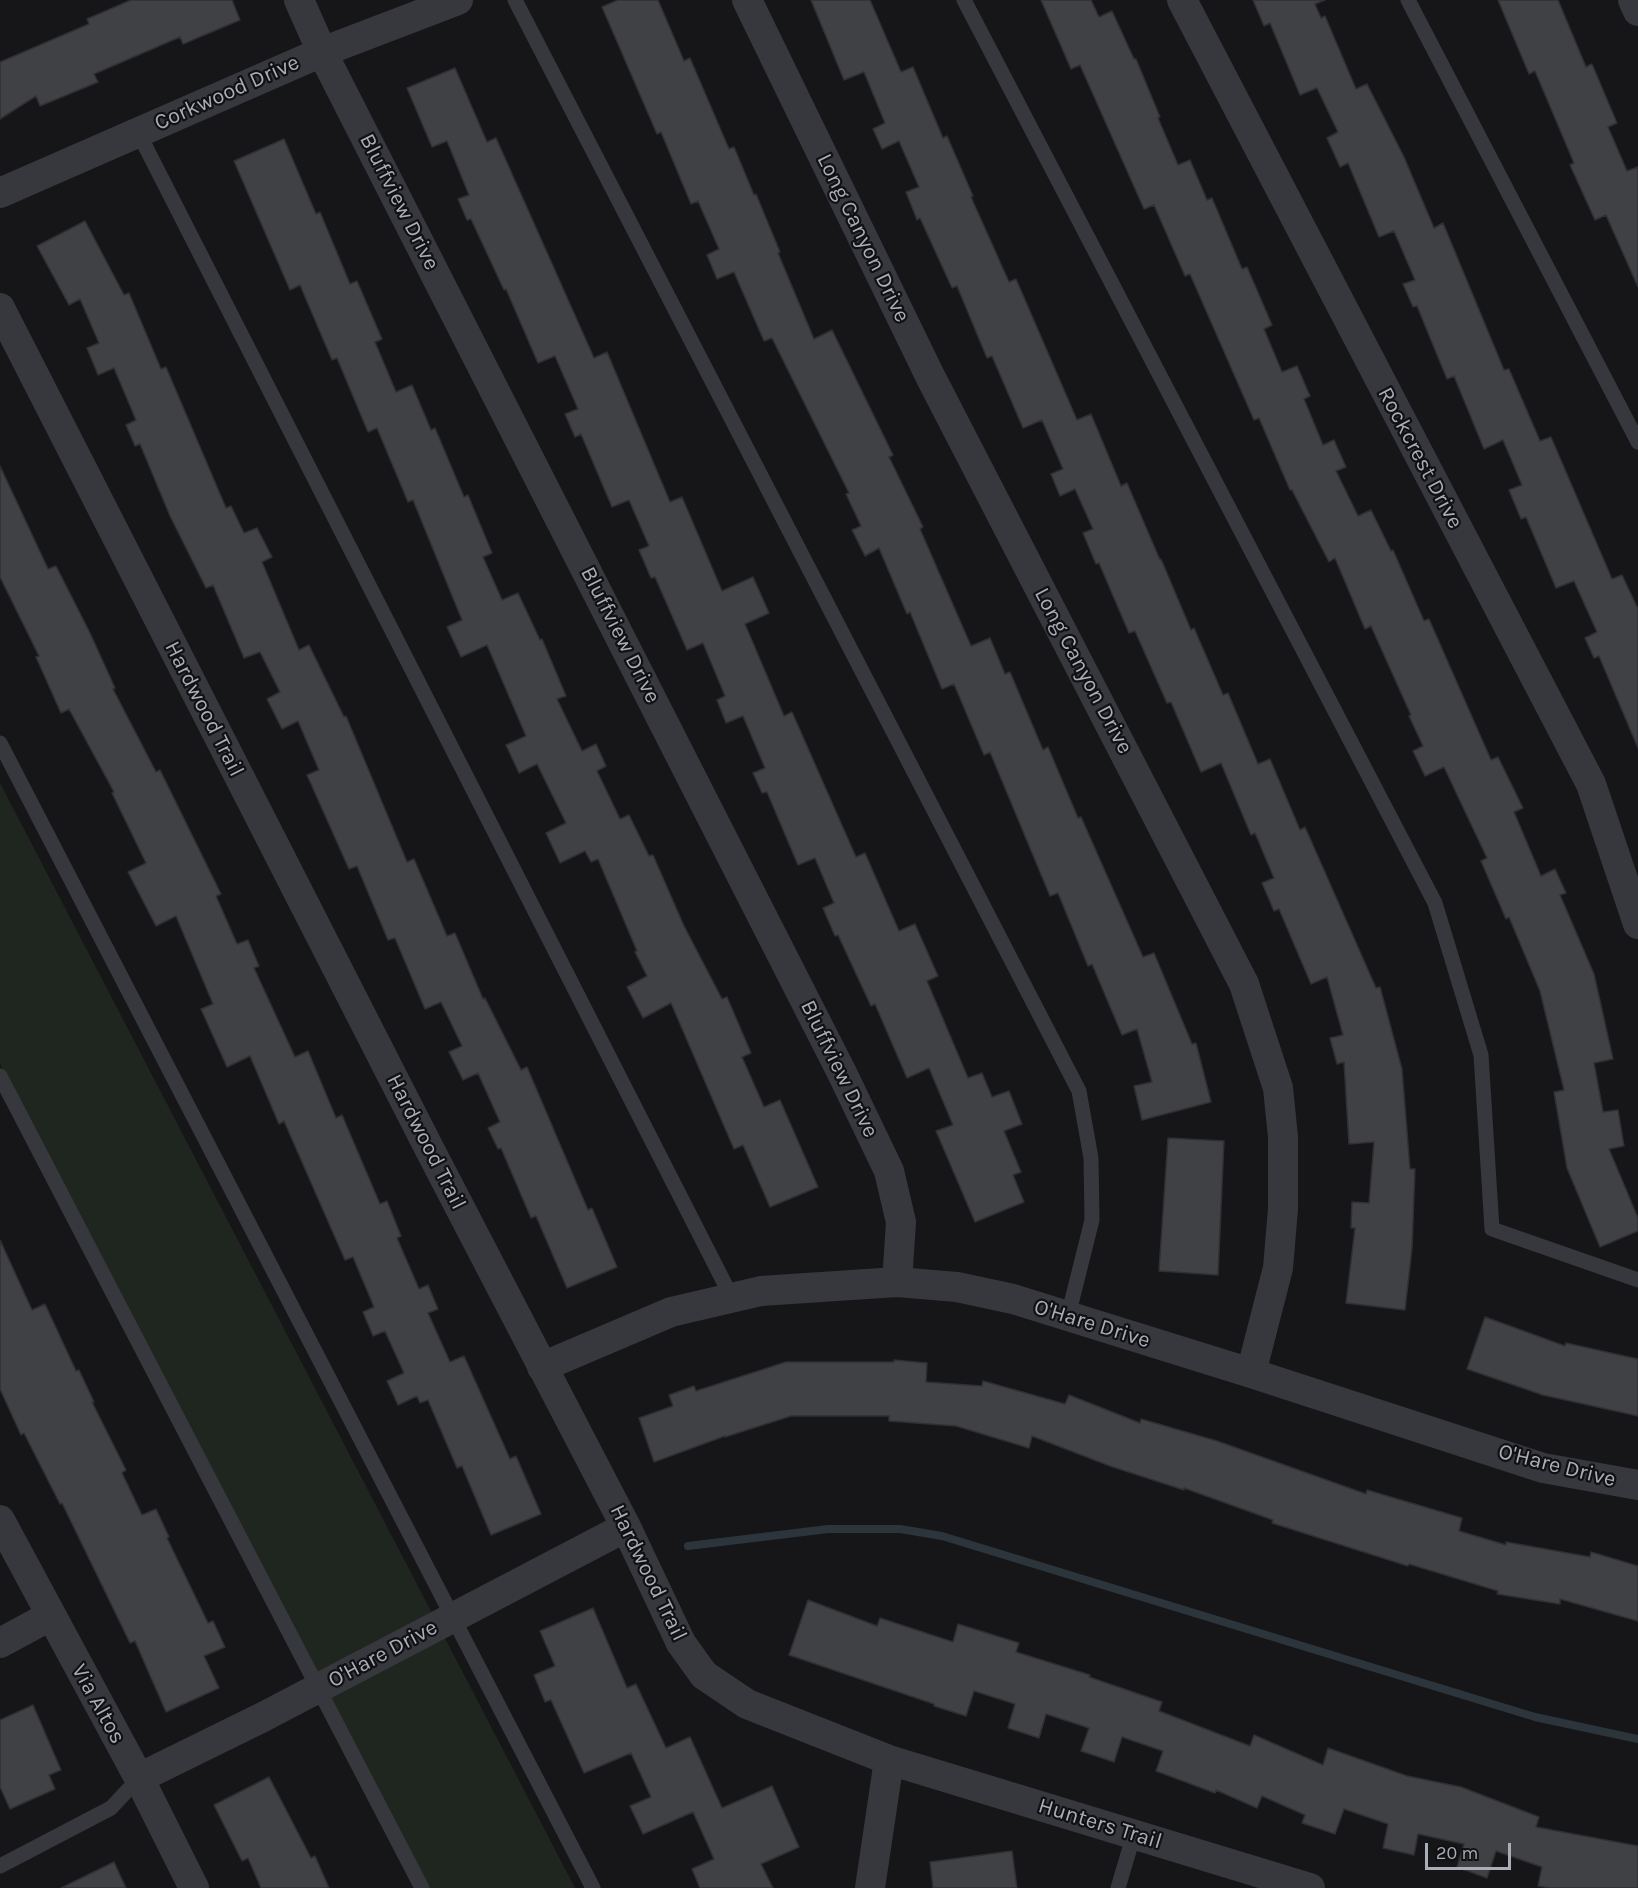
<!DOCTYPE html>
<style>
body{margin:0}
#map{position:relative;width:1638px;height:1888px;overflow:hidden;background:#161618;font-family:Karla,sans-serif}
canvas{display:block}
.scale{position:absolute;left:1425px;top:1843px;width:86px;height:27px;box-sizing:border-box;border:3px solid #a8adb8;border-top:0;padding-left:8px;font-size:18px;line-height:21px;white-space:nowrap;color:#a8adb8;-webkit-text-stroke:4px #111113;paint-order:stroke}
</style>
<div id="map">
<canvas width="1638" height="1888"></canvas>
<div class="scale">20 m</div>
</div>
<script>
const c = document.querySelector('canvas').getContext('2d');
c.lineJoin = 'round';
function fill(path, color) {
  c.fillStyle = color;
  c.fill(path, 'evenodd');
}
function poly(rows) {
  const path = new Path2D();
  for (const r of rows) {
    path.moveTo(r[0], r[1]);
    for (let i = 2; i < r.length; i += 2) path.lineTo(r[i], r[i + 1]);
  }
  return path;
}
function stroke(path, color, width, dash) {
  c.strokeStyle = color;
  c.lineWidth = width;
  c.lineCap = dash ? 'butt' : 'round';
  c.setLineDash(dash || []);
  c.stroke(path);
}
function drawText(font, color, halo, rows, align = 'center') {
  c.font = font + ' Karla,sans-serif';
  c.lineWidth = 4.5;
  c.setLineDash([]);
  c.textBaseline = 'middle';
  c.strokeStyle = halo;
  c.fillStyle = color;
  for (const [text, x, y, turn = 0] of rows) {
    c.save();
    c.translate(x, y);
    c.rotate((+turn || 0) * Math.PI / 180);
    c.textAlign = isNaN(turn) ? turn : align;
    if (halo) c.strokeText(text, 0, 0);
    c.fillText(text, 0, 0);
    c.restore();
  }
}
const green = poly([
 [0,783,575,1888,428,1888,0,1064]
]);
const stream = poly([
 [688,1546,828,1529,900,1529,942,1536,1535,1717,1638,1739]
]);
const building = poly([
 [131,0,232,0,240,20,183,44,180,37,94,74,98,82,40,106,36,96,0,119,0,62,89,24,87,19,131,0],
 [618,0,658,0,684,61,690,58,729,149,734,147,754,195,756,194,780,252,778,253,814,339,832,330,893,455,889,457,923,527,920,529,971,646,990,638,1005,674,1010,672,1043,750,1048,747,1078,818,1081,817,1143,957,1154,953,1192,1044,1196,1043,1211,1102,1142,1120,1134,1086,1152,1082,1137,1029,1122,1035,1092,964,1088,966,1058,893,1050,896,990,752,984,755,954,684,942,689,910,612,907,614,879,548,865,556,852,530,861,526,846,494,849,493,772,338,764,341,734,272,717,279,707,255,719,249,698,201,691,204,661,132,657,134,602,7,618,0],
 [811,0,870,0,901,72,913,67,943,138,947,136,973,196,971,197,1009,282,1016,279,1077,420,1091,414,1121,486,1127,483,1160,560,1161,559,1191,630,1194,628,1223,695,1228,693,1258,764,1270,759,1300,830,1305,827,1376,988,1380,987,1402,1069,1410,1169,1415,1169,1412,1248,1405,1310,1346,1303,1355,1228,1351,1228,1352,1202,1369,1203,1374,1142,1349,1144,1344,1062,1337,1064,1330,1038,1343,1035,1327,977,1311,984,1279,909,1274,911,1262,883,1274,878,1255,833,1251,835,1221,763,1201,772,1171,702,1167,703,1135,631,1129,633,1099,563,1096,564,1083,533,1093,529,1075,489,1060,496,1051,474,1063,469,1042,420,1023,428,992,356,987,358,957,286,952,288,920,218,917,220,906,192,919,187,899,141,882,149,873,129,885,123,864,72,844,80,811,0],
 [1041,0,1091,0,1099,17,1112,11,1134,59,1136,59,1160,117,1158,118,1178,165,1190,160,1207,200,1212,198,1242,269,1247,267,1272,325,1264,329,1282,372,1297,366,1310,396,1304,399,1323,445,1334,440,1346,467,1336,471,1358,516,1371,510,1391,551,1393,550,1424,621,1429,619,1491,760,1498,757,1523,808,1514,812,1541,876,1555,869,1566,893,1560,895,1594,974,1613,1059,1594,1063,1603,1112,1618,1110,1624,1146,1609,1149,1638,1218,1638,1231,1600,1247,1567,1168,1554,1092,1564,1090,1540,991,1509,917,1506,919,1481,861,1487,858,1444,767,1425,776,1413,751,1423,746,1409,716,1411,715,1371,626,1365,629,1335,558,1329,562,1292,490,1290,490,1259,418,1254,420,1190,274,1185,276,1154,205,1144,209,1080,65,1071,69,1041,0],
 [1253,0,1325,0,1315,4,1321,18,1325,16,1356,89,1367,84,1404,157,1434,228,1443,223,1504,370,1509,369,1540,441,1551,437,1612,579,1622,575,1638,609,1638,748,1599,656,1594,658,1585,638,1597,632,1574,581,1556,588,1526,517,1521,519,1509,490,1522,485,1503,440,1484,449,1454,376,1447,379,1417,306,1413,307,1403,284,1415,280,1394,231,1379,237,1348,163,1340,167,1327,138,1338,132,1317,88,1300,95,1270,23,1264,26,1253,0],
 [1498,0,1558,0,1586,67,1592,64,1617,123,1608,127,1627,171,1638,167,1638,287,1606,215,1595,220,1570,165,1574,163,1535,71,1529,74,1498,0],
 [455,68,487,142,496,138,594,358,607,352,670,502,682,497,722,591,753,577,769,613,745,624,784,716,792,712,856,857,865,853,899,931,915,924,938,976,927,981,968,1078,982,1073,992,1097,1009,1091,1022,1124,1004,1131,1021,1172,1013,1175,1024,1202,975,1222,936,1131,953,1125,929,1068,907,1078,875,1004,871,1006,838,935,835,936,823,908,834,903,815,858,798,865,767,792,762,793,753,773,765,768,743,716,726,723,717,700,725,696,703,643,687,650,655,577,651,578,639,550,649,546,629,500,612,507,581,434,575,437,565,414,578,409,555,356,538,363,506,289,504,290,471,219,467,220,458,199,469,195,447,141,432,147,407,88,455,68],
 [284,139,316,214,320,212,350,284,357,281,382,339,375,342,396,392,412,385,431,430,435,428,464,497,468,495,492,553,483,557,502,600,518,593,540,640,542,639,566,696,557,699,582,751,596,744,606,766,597,771,620,819,629,815,649,856,653,855,684,926,722,999,727,997,751,1053,742,1057,764,1107,780,1100,818,1187,770,1207,743,1145,734,1149,671,1003,643,1018,627,987,647,976,635,952,637,951,598,859,591,862,585,851,560,863,546,833,566,823,537,764,519,773,506,745,526,736,487,645,461,657,447,627,462,620,413,500,408,502,377,428,368,432,337,358,332,360,300,285,290,290,234,161,284,139],
 [85,221,124,295,129,293,161,369,166,367,226,508,231,506,244,533,257,528,272,557,262,562,299,650,309,645,344,717,346,716,407,862,414,859,447,936,455,933,483,999,485,998,521,1070,527,1067,588,1210,592,1208,617,1267,567,1288,536,1216,531,1218,501,1148,498,1149,488,1128,500,1122,478,1073,463,1080,449,1052,462,1046,441,1002,425,1009,395,938,388,940,357,866,349,869,307,775,319,770,298,721,282,729,267,699,280,692,260,652,244,658,213,585,206,588,170,516,140,444,135,446,126,425,136,420,114,368,98,375,87,348,99,343,80,299,69,305,37,246,85,221],
 [0,466,48,569,56,566,90,633,115,688,113,689,156,772,160,770,221,894,216,896,237,944,248,940,259,966,254,968,295,1057,308,1051,336,1118,342,1115,380,1204,387,1201,401,1236,397,1238,419,1289,428,1285,438,1309,428,1313,450,1362,464,1356,510,1459,516,1456,541,1514,491,1535,462,1466,457,1468,428,1400,420,1403,417,1396,398,1405,387,1381,404,1373,385,1331,373,1336,363,1312,374,1307,353,1257,345,1260,284,1121,279,1124,250,1056,227,1067,201,1009,213,1004,176,916,156,926,128,872,146,863,112,793,114,792,69,709,61,713,36,657,39,656,0,577,0,466],
 [1168,1138,1224,1141,1218,1275,1159,1271,1168,1138],
 [0,1240,32,1310,45,1304,76,1371,79,1370,94,1402,92,1402,126,1470,122,1473,142,1515,156,1509,169,1537,167,1538,208,1623,213,1621,225,1647,204,1656,219,1688,166,1712,135,1641,130,1643,62,1503,60,1504,24,1433,21,1435,0,1389,0,1240],
 [1485,1317,1565,1346,1566,1343,1638,1359,1638,1416,1543,1395,1467,1369,1485,1317],
 [894,1360,927,1363,926,1382,982,1386,983,1381,1065,1404,1069,1395,1140,1423,1141,1419,1217,1441,1366,1494,1367,1490,1462,1518,1459,1531,1506,1545,1506,1542,1590,1557,1591,1552,1638,1566,1638,1621,1560,1599,1560,1604,1497,1594,1498,1591,1409,1564,1408,1566,1272,1523,1273,1520,1184,1488,1184,1490,1110,1466,1032,1436,1029,1448,956,1426,889,1421,889,1416,791,1416,725,1437,725,1436,654,1462,639,1418,673,1406,669,1395,694,1386,696,1391,786,1362,894,1362,894,1360],
 [808,1600,877,1626,880,1618,953,1642,958,1624,1019,1643,1016,1652,1090,1675,1089,1677,1162,1702,1159,1711,1250,1746,1254,1735,1323,1765,1328,1748,1407,1776,1461,1787,1539,1817,1536,1827,1638,1846,1638,1888,1550,1888,1538,1886,1542,1867,1496,1851,1487,1878,1457,1867,1464,1844,1418,1834,1414,1855,1383,1848,1388,1824,1344,1809,1335,1834,1302,1823,1305,1815,1262,1796,1257,1808,1216,1790,1215,1793,1156,1771,1163,1751,1122,1737,1114,1762,1081,1751,1089,1728,1046,1714,1039,1738,1008,1728,1015,1704,974,1691,966,1716,934,1706,934,1704,789,1655,808,1600],
 [593,1608,627,1688,636,1684,666,1748,690,1737,722,1808,772,1786,799,1847,761,1864,773,1888,700,1888,692,1869,714,1859,693,1812,643,1834,630,1806,651,1797,631,1753,584,1773,551,1700,545,1702,534,1675,555,1666,540,1631,593,1608],
 [33,1705,61,1770,49,1775,55,1789,10,1809,0,1787,0,1720,33,1705],
 [269,1777,311,1858,315,1856,329,1888,261,1888,248,1858,242,1861,214,1805,269,1777],
 [1012,1851,1017,1888,933,1888,930,1862,1012,1851],
 [114,1862,126,1888,61,1888,114,1862]
]);
const lane = poly([
 [515,0,1079,1091,1091,1158,1092,1220,1068,1316],
 [964,0,1435,903,1481,1055,1492,1229,1638,1280],
 [1408,0,1638,442],
 [138,132,732,1298],
 [0,743,593,1888],
 [0,1076,422,1888],
 [0,1866,111,1808,139,1778],
 [1118,1888,1134,1834]
]);
const street = poly([
 [299,0,322,52,842,1073,889,1171,901,1222,897,1282],
 [747,0,931,378,1244,984,1278,1088,1283,1137,1283,1209,1278,1268,1251,1373],
 [1182,0,1591,784,1638,924],
 [1633,0,1638,11],
 [0,193,322,52,458,0],
 [0,308,431,1152,626,1527,681,1643,704,1675,747,1704,889,1760,1310,1888],
 [542,1367,671,1312,761,1291,897,1282,957,1287,1013,1299,1251,1373,1543,1468,1638,1485],
 [0,1520,139,1778,194,1888],
 [0,1643,50,1616],
 [139,1778,263,1717,626,1527],
 [870,1888,889,1760]
]);
const streetNames = [
 ["Corkwood Drive",227,93,-24],
 ["Bluffview Drive",399,202,63],
 ["Long Canyon Drive",863,238,64],
 ["Rockcrest Drive",1420,458,62],
 ["Bluffview Drive",620,635,63],
 ["Long Canyon Drive",1083,671,62],
 ["Hardwood Trail",204,709,63],
 ["Bluffview Drive",839,1069,64],
 ["Hardwood Trail",426,1142,63],
 ["O'Hare Drive",1092,1324,17],
 ["O'Hare Drive",1557,1466,14],
 ["Hardwood Trail",648,1573,64],
 ["O'Hare Drive",383,1654,-28],
 ["Via Altos",98,1704,61],
 ["Hunters Trail",1100,1824,17]
];
fill(green, '#1e261f');
stroke(stream, '#2c353c', 8);
fill(building, '#404145');
stroke(building, '#303034', 1.5);
stroke(lane, '#37383d', 15);
stroke(street, '#37383d', 30);
drawText('22px', '#a8adb8', '#111113', streetNames);
</script>
